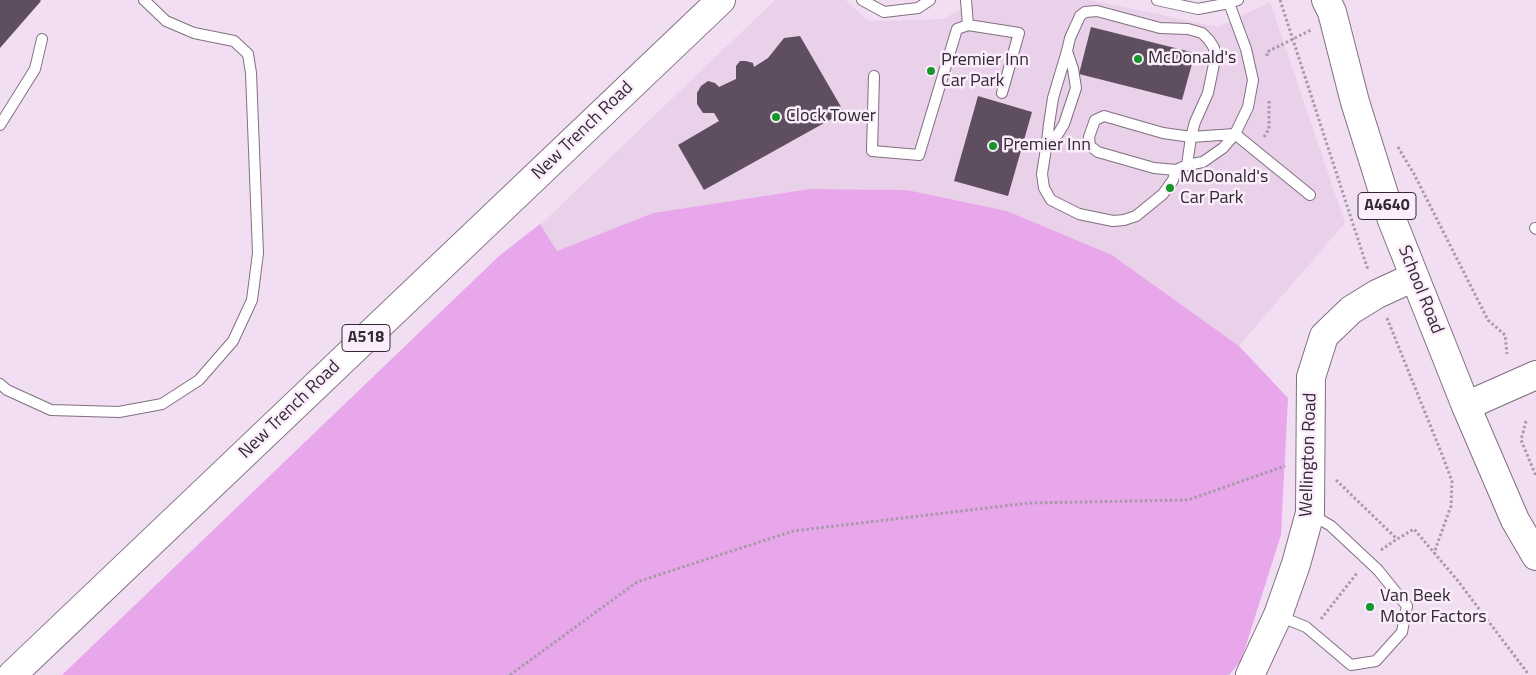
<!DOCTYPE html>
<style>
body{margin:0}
canvas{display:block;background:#f2def2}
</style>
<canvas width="1536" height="675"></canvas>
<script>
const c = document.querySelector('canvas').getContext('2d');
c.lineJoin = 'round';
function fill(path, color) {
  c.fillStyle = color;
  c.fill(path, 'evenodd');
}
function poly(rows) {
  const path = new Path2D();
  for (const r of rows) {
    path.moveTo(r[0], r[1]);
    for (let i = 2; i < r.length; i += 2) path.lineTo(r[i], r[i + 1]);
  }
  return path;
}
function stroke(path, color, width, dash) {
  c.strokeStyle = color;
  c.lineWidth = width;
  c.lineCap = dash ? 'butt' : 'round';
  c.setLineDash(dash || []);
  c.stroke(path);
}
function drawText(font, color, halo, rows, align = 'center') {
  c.font = font + ' "Titillium Web",sans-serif';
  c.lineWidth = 5;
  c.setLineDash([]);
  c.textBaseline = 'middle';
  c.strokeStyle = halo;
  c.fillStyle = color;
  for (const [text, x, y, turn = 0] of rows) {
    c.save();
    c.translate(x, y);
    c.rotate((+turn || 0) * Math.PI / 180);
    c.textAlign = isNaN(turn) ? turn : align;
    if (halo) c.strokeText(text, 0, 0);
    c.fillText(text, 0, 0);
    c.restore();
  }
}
const built = poly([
 [775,0,846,0,849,4,869,21,944,19,974,0,1091,0,1219,27,1270,2,1345,223,1239,346,1112,255,1007,211,907,190,810,189,653,213,557,251,540,225]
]);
const green = poly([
 [810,189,907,190,1007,211,1112,255,1239,346,1288,398,1281,535,1241,661,1229,675,62,675,499,256,540,224,557,251,653,213]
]);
const building = poly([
 [0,0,40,0,41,1,0,48],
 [1091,27,1195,53,1182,100,1079,74],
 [800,36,844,112,704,190,678,145,719,121,714,113,703,113,697,104,697,93,701,86,708,81,715,83,719,87,736,79,736,66,740,61,746,61,753,63,754,67,768,58,784,38],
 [978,96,1032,112,1008,196,954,181]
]);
const path = poly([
 [1280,0,1368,270],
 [1267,56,1267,52,1311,30],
 [1264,137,1269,129,1269,100],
 [1398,147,1414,174,1488,320,1505,335,1507,354],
 [1387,318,1441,452,1452,481,1451,506,1434,553],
 [1526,421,1521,440,1536,476],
 [1336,480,1397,539],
 [1381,550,1397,539,1414,529,1458,581,1529,675],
 [1321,619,1357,573],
 [510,675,637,582,793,531,1029,503,1188,500,1285,466]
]);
const lane = poly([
 [862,0,884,12,918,8,930,0],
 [966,0,968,25,1019,33,1002,93],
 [1157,0,1198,9,1229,3,1238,0],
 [874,76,872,151,919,155,957,29,968,25],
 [0,125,35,69,42,39],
 [1047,142,1049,124,1053,98,1067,51],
 [1187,165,1203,162,1223,148,1235,134,1248,107,1253,80,1246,49,1229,3,1226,0],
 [1176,170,1173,180,1163,194,1136,216,1124,220,1113,221,1079,214,1051,200,1044,188,1042,174,1047,142,1058,134,1064,124,1076,88,1073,69,1067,51,1070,38,1080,16,1085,12,1097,11,1160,28,1188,29,1202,33,1209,40,1214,48,1215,59,1208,93,1195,122,1191,137,1187,165,1176,170,1154,168,1098,152,1090,146,1089,137,1095,120,1104,116,1163,133,1191,137,1235,134,1310,195],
 [1535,228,1536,229],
 [0,384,7,390,51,410,119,412,162,404,199,380,233,341,252,300,258,253,251,73,248,54,234,41,194,33,166,21,144,0],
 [1279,616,1306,627,1351,665,1376,661,1402,632,1407,606,1378,570,1331,526,1311,514]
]);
const secondary = poly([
 [1466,406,1536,375],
 [1250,675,1278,615,1296,564,1310,513,1311,377,1324,336,1351,310,1377,294,1414,277]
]);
const primary = poly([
 [1326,0,1332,12,1355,102,1392,220,1466,406,1515,520,1536,556]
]);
const highway = poly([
 [12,675,721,0]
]);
const markers = [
 [1138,59,5,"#13962a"],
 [931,71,5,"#13962a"],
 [776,117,5,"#13962a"],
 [993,146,5,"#13962a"],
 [1170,188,5,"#13962a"],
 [1370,607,5,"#13962a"]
];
const shields = [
 [1387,206,58],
 [366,338,48]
];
const shieldNames = [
 ["A4640",1387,206],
 ["A518",366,338]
];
const poiNames = [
 ["McDonald's",1148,59],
 ["Premier Inn",941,61],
 ["Car Park",941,82],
 ["Clock Tower",786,117],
 ["Premier Inn",1003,146],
 ["McDonald's",1180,178],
 ["Car Park",1180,199],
 ["Van Beek",1380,597],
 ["Motor Factors",1380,618]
];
const streetNames = [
 ["New Trench Road",583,131,-44],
 ["School Road",1420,290,68],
 ["New Trench Road",290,410,-44],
 ["Wellington Road",1309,455,-88]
];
fill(built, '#e9d1ea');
fill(green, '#e8a7eb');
fill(building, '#5f4e5f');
stroke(lane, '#806f81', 12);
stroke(secondary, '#806f81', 30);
stroke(primary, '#806f81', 30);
stroke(highway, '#806f81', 30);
stroke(path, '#a899a8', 3, [2.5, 2.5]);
stroke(lane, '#fff', 10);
stroke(secondary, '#fff', 28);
stroke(primary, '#fff', 28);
stroke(highway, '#fff', 28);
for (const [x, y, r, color] of markers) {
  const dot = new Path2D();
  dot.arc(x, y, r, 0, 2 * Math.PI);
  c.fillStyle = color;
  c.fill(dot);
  stroke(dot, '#fcedfd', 2);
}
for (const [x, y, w] of shields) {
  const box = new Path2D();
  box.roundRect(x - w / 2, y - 13.5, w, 27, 4);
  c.fillStyle = '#fcedfd';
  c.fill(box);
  stroke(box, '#312a32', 1);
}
drawText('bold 16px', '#312a32', null, shieldNames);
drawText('18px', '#312a32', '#fcedfd', poiNames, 'left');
drawText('18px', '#312a32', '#fcedfd', streetNames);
</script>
